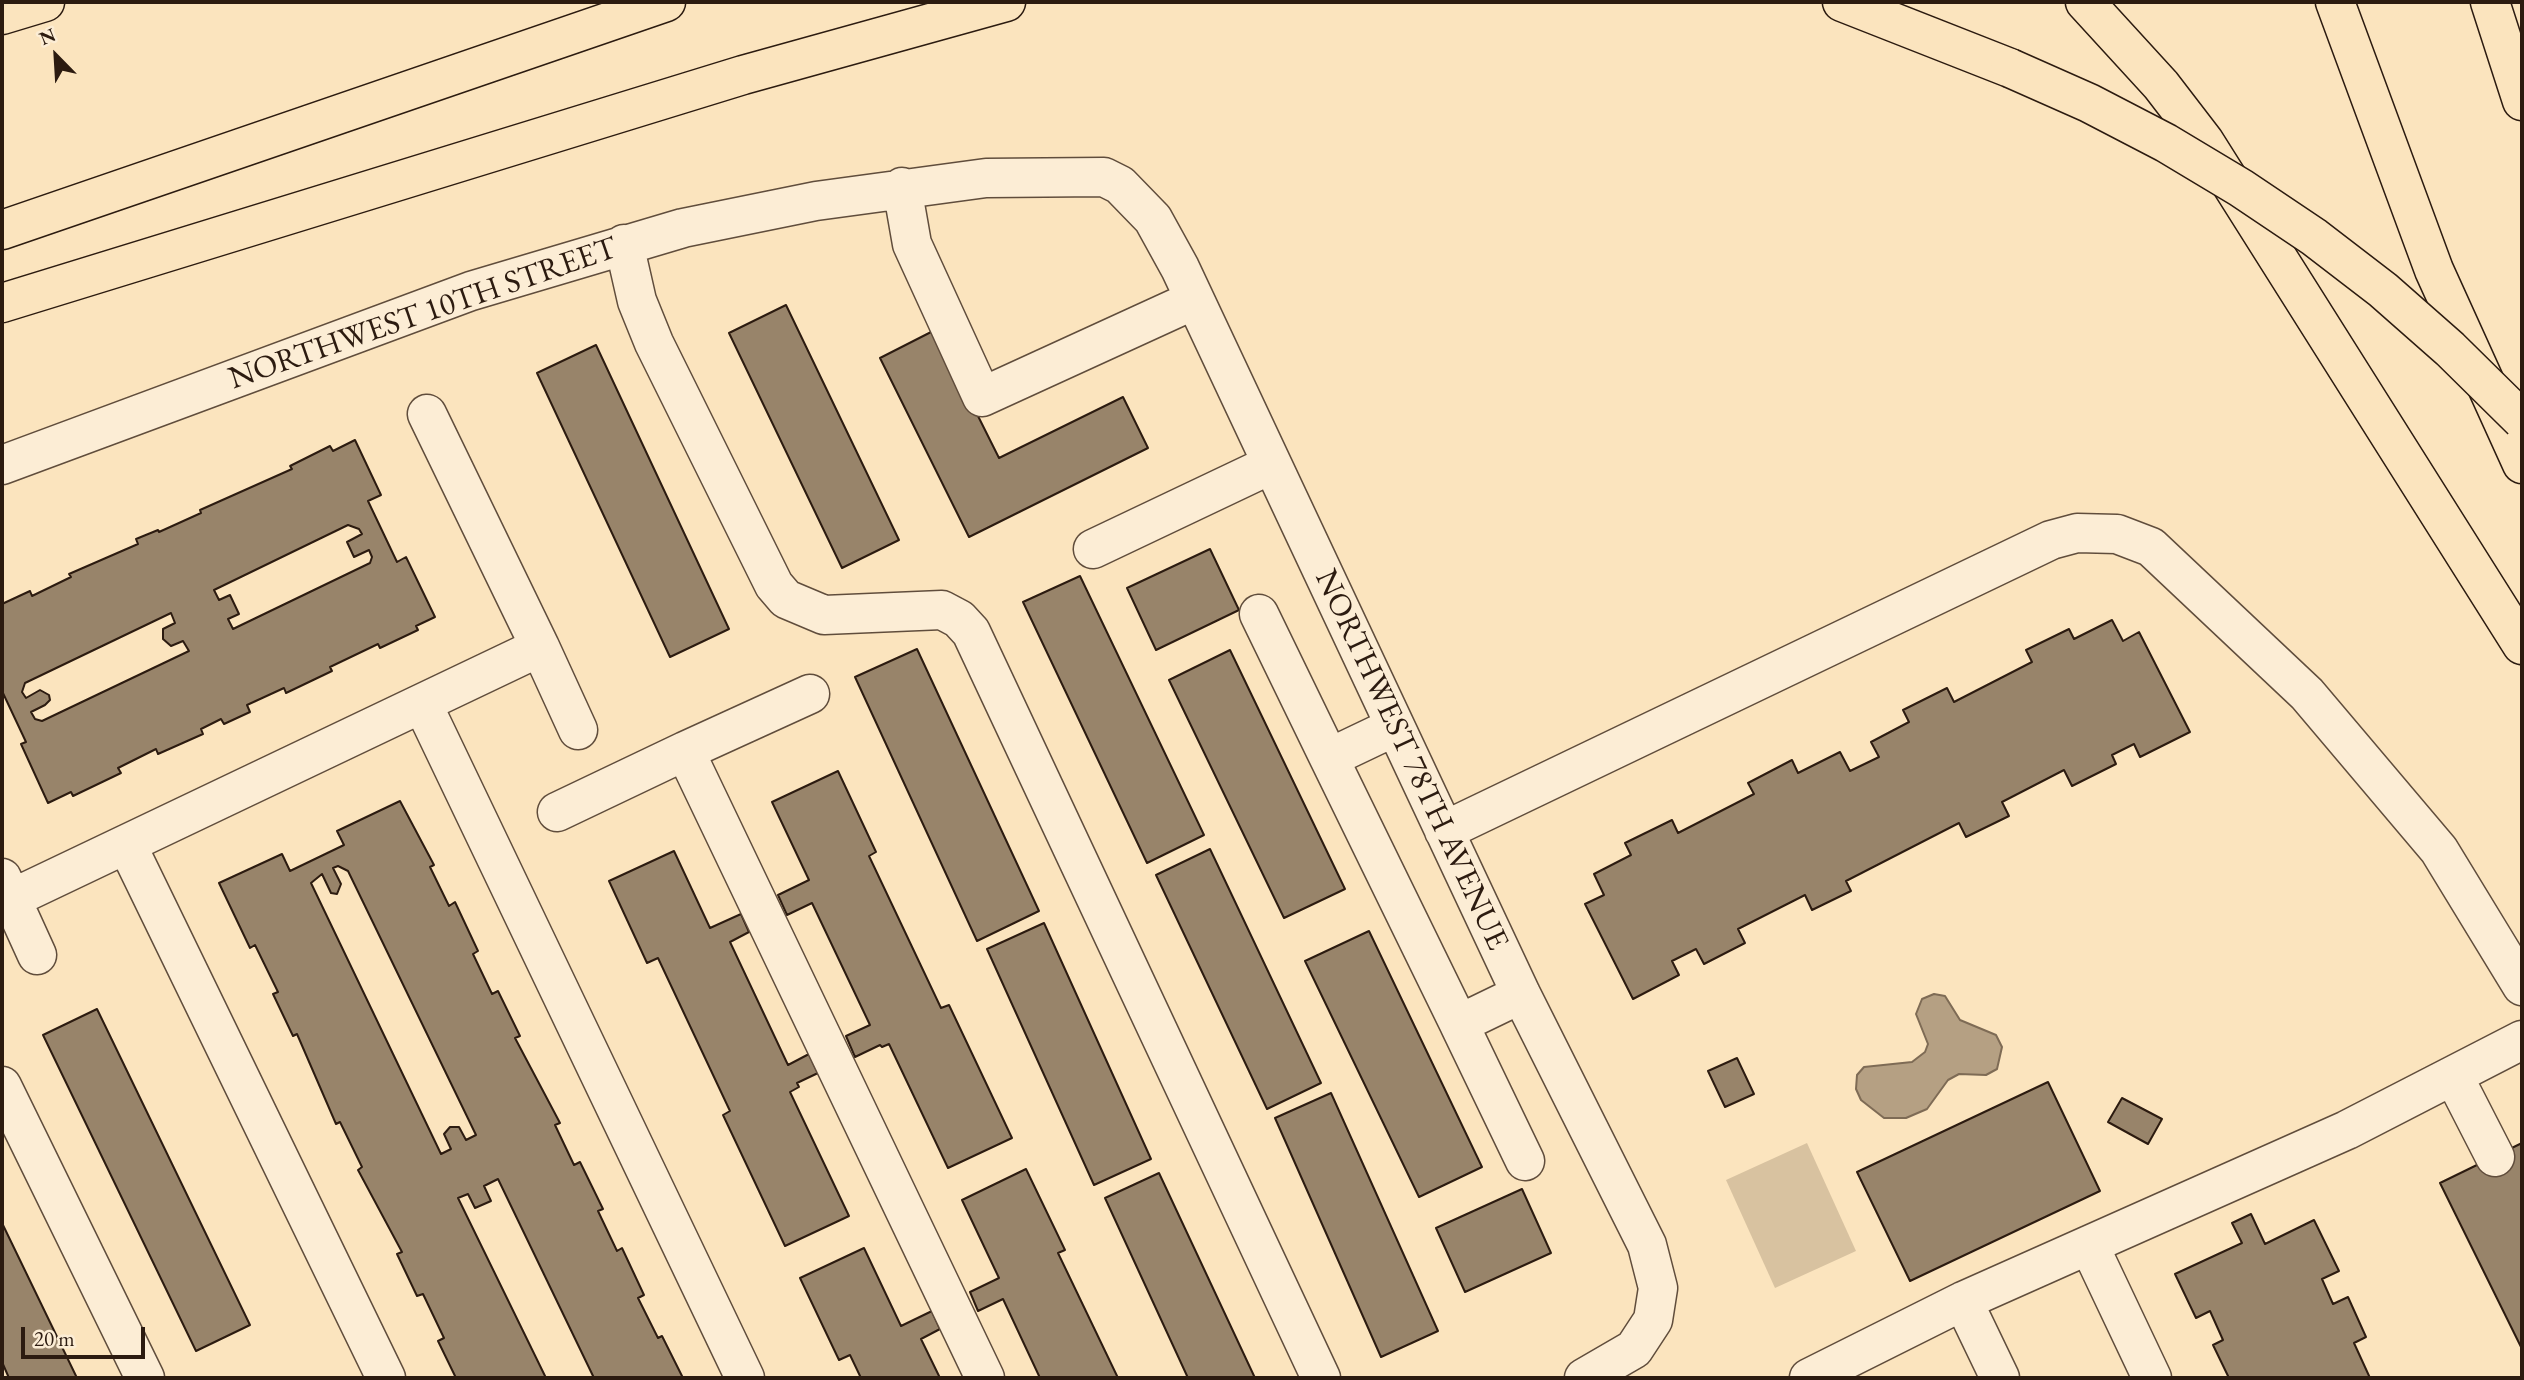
<!DOCTYPE html>
<style>
body{margin:0}
#map{position:relative;width:2524px;height:1380px;overflow:hidden;background:#fbe4be;font-family:"EB Garamond",serif}
canvas{display:block}
.frame{position:absolute;inset:0;border:4px solid #2c1b10;pointer-events:none}
.north{position:absolute;left:21px;top:21px;width:70px;height:70px;-webkit-text-stroke:5px #fcedd5;paint-order:stroke;rotate:336deg;font-size:19px;font-weight:700;line-height:28px;text-align:center;color:#2c1b10}
.north::after{content:'';display:block;margin:auto;width:24px;height:32px;background:#2c1b10;clip-path:polygon(50% 0,100% 100%,50% 72%,0 100%)}
.scale{position:absolute;left:21px;top:1327px;width:124px;height:32px;box-sizing:border-box;border:4px solid #2c1b10;border-top:0;padding-left:9px;font-size:21px;line-height:24px;white-space:nowrap;color:#2c1b10;-webkit-text-stroke:5px #fcedd5;paint-order:stroke}
</style>
<div id="map">
<canvas width="2524" height="1380"></canvas>
<div class="frame"></div>
<div class="north">N</div>
<div class="scale">20 m</div>
</div>
<script>
const c = document.querySelector('canvas').getContext('2d');
c.lineJoin = 'round';
function fill(path, color) {
  c.fillStyle = color;
  c.fill(path, 'evenodd');
}
function poly(rows) {
  const path = new Path2D();
  for (const r of rows) {
    path.moveTo(r[0], r[1]);
    for (let i = 2; i < r.length; i += 2) path.lineTo(r[i], r[i + 1]);
  }
  return path;
}
function stroke(path, color, width, dash) {
  c.strokeStyle = color;
  c.lineWidth = width;
  c.lineCap = dash ? 'butt' : 'round';
  c.setLineDash(dash || []);
  c.stroke(path);
}
function drawText(font, color, halo, rows, align = 'center') {
  c.font = font + ' "EB Garamond",serif';
  c.lineWidth = 5;
  c.setLineDash([]);
  c.textBaseline = 'middle';
  c.strokeStyle = halo;
  c.fillStyle = color;
  for (const [text, x, y, turn = 0] of rows) {
    c.save();
    c.translate(x, y);
    c.rotate((+turn || 0) * Math.PI / 180);
    c.textAlign = isNaN(turn) ? turn : align;
    if (halo) c.strokeText(text, 0, 0);
    c.fillText(text, 0, 0);
    c.restore();
  }
}
const green = poly([
 [1807,1143,1856,1251,1775,1288,1726,1180]
]);
const water = poly([
 [1934,994,1945,996,1960,1020,1996,1035,2002,1047,1997,1069,1986,1075,1959,1074,1948,1080,1927,1109,1906,1118,1884,1118,1861,1100,1856,1089,1857,1075,1864,1067,1912,1062,1925,1052,1928,1044,1916,1014,1922,999,1934,994]
]);
const building = poly([
 [786,305,899,540,842,568,729,333,786,305],
 [935,330,999,458,1123,397,1148,448,969,537,880,358,935,330],
 [596,345,729,629,670,657,537,373,596,345],
 [355,440,381,495,368,501,397,562,406,557,435,617,416,626,418,630,380,648,378,644,330,667,332,671,286,693,284,688,247,705,250,712,224,724,221,719,201,729,203,734,158,754,156,749,118,768,121,773,73,796,71,792,48,803,21,744,26,742,2,691,2,604,30,591,32,596,71,577,69,574,138,544,136,539,158,530,159,532,201,513,200,510,292,469,290,466,330,446,333,451,355,440],
 [348,525,359,529,362,534,347,542,354,557,369,550,372,557,370,563,233,629,228,619,239,614,230,595,219,600,214,590,348,525],
 [171,613,175,623,163,629,163,639,171,646,183,641,189,651,42,721,35,719,31,712,45,705,50,700,49,695,40,690,26,698,22,692,25,683,171,613],
 [1210,549,1239,610,1156,650,1127,588,1210,549],
 [1080,576,1204,835,1147,863,1023,602,1080,576],
 [2112,620,2123,641,2139,632,2190,732,2140,757,2134,744,2112,755,2116,764,2072,786,2064,770,2002,802,2009,816,1966,837,1959,823,1846,881,1851,891,1812,910,1805,895,1738,929,1745,943,1704,964,1696,949,1672,961,1679,975,1633,999,1585,904,1604,895,1594,874,1631,855,1625,843,1672,820,1678,833,1754,794,1748,783,1792,760,1798,773,1840,752,1850,771,1879,757,1871,742,1909,722,1903,710,1947,688,1954,702,2032,662,2026,650,2069,629,2074,639,2112,620],
 [917,649,1039,911,977,941,855,677,917,649],
 [1230,650,1345,889,1284,918,1169,680,1230,650],
 [838,771,876,852,869,856,941,1008,949,1005,1012,1138,948,1168,889,1044,882,1047,880,1045,855,1057,846,1036,870,1025,812,903,787,915,778,895,809,880,772,802,838,771],
 [400,801,434,865,430,867,449,906,455,902,478,951,473,954,492,994,498,991,520,1036,515,1038,560,1123,555,1125,574,1165,580,1162,603,1209,598,1211,617,1251,622,1248,644,1295,638,1298,658,1338,662,1336,683,1378,594,1378,498,1179,484,1186,491,1201,475,1208,468,1194,458,1198,546,1378,456,1378,438,1341,444,1338,423,1294,417,1296,397,1254,402,1252,358,1170,362,1167,340,1122,336,1124,297,1034,293,1036,273,994,278,992,255,945,250,948,219,883,282,854,290,871,344,845,337,831,400,801],
 [338,866,348,871,476,1135,466,1140,459,1127,450,1127,444,1134,451,1149,441,1154,311,883,322,874,331,893,337,894,341,884,333,868,338,866],
 [1210,849,1321,1083,1267,1109,1156,875,1210,849],
 [674,851,710,928,741,914,749,932,730,942,788,1065,809,1054,818,1073,797,1083,799,1087,790,1092,849,1216,785,1246,723,1115,730,1111,658,958,647,963,609,881,674,851],
 [1044,923,1151,1159,1094,1185,987,949,1044,923],
 [1369,931,1482,1167,1419,1197,1305,961,1369,931],
 [97,1009,250,1325,196,1351,43,1035,97,1009],
 [1737,1058,1754,1094,1725,1107,1708,1071,1737,1058],
 [2048,1082,2100,1191,1910,1281,1857,1172,2048,1082],
 [1331,1093,1438,1331,1381,1357,1275,1118,1331,1093],
 [2122,1098,2162,1119,2148,1144,2108,1122,2122,1098],
 [2522,1143,2522,1349,2440,1183,2522,1143],
 [1026,1169,1065,1250,1058,1253,1118,1378,1040,1378,1003,1299,978,1311,970,1292,999,1278,962,1200,1026,1169],
 [1159,1173,1255,1378,1188,1378,1105,1198,1159,1173],
 [1522,1189,1551,1253,1465,1292,1436,1228,1522,1189],
 [2251,1214,2265,1244,2314,1220,2339,1271,2322,1279,2333,1304,2348,1297,2366,1337,2354,1343,2370,1378,2229,1378,2213,1345,2223,1340,2210,1311,2196,1318,2175,1274,2242,1243,2232,1223,2251,1214],
 [2,1223,77,1378,9,1378,2,1362,2,1223],
 [864,1248,901,1326,932,1311,940,1329,921,1339,940,1378,861,1378,850,1355,839,1360,800,1278,864,1248]
]);
const minor = poly([
 [902,187,912,244,982,397,1194,300],
 [624,244,637,301,654,343,774,585,786,599,824,615,942,610,959,619,971,632,1321,1378],
 [2,465,471,291,683,228,816,201,986,178,1104,177,1120,185,1153,219,1180,268,1521,994,1647,1245,1658,1288,1653,1320,1634,1349,1584,1378],
 [1093,549,1272,464],
 [1259,614,1329,758],
 [540,647,578,730],
 [423,705,745,1378],
 [1394,727,1329,758,1459,1024,1521,994],
 [685,751,810,694],
 [557,812,685,751,985,1378],
 [1444,831,2051,540,2077,533,2117,534,2151,547,2307,694,2439,850,2522,986],
 [127,845,386,1378],
 [2,878,37,955],
 [11,899,540,647,427,414],
 [1459,1024,1525,1161],
 [2454,1077,2495,1157],
 [2,1086,145,1378],
 [2089,1245,2152,1378],
 [1963,1301,2000,1378],
 [1809,1378,1963,1301,2347,1130,2522,1040]
]);
const highway = poly([
 [1842,2,2010,68],
 [2085,2,2161,85,2204,141,2522,645],
 [2335,2,2434,270,2522,464],
 [2490,2,2522,101],
 [2,15,45,2],
 [2,230,666,2],
 [2,303,743,75,1006,2]
]);
const highwayBridge = poly([
 [2010,68,2089,103,2166,143,2241,188,2314,237,2383,290,2450,349,2522,420]
]);
const streetNames = [
 ["NORTHWEST 10TH STREET",423,314,-19],
 ["NORTHWEST 78TH AVENUE",1411,760,65]
];
fill(green, '#d8c2a0');
fill(water, '#b5a083');
stroke(water, '#7e6b55', 2);
fill(building, '#98846a');
stroke(building, '#2c1b10', 2);
stroke(minor, '#604d3c', 41);
stroke(highway, '#2c1b10', 41);
stroke(minor, '#fcedd5', 38);
stroke(highway, '#fbe4be', 38);
stroke(highwayBridge, '#2c1b10', 41, []);
stroke(highwayBridge, '#fbe4be', 38);
drawText('32px', '#2c1b10', '#fcedd5', streetNames);
</script>
